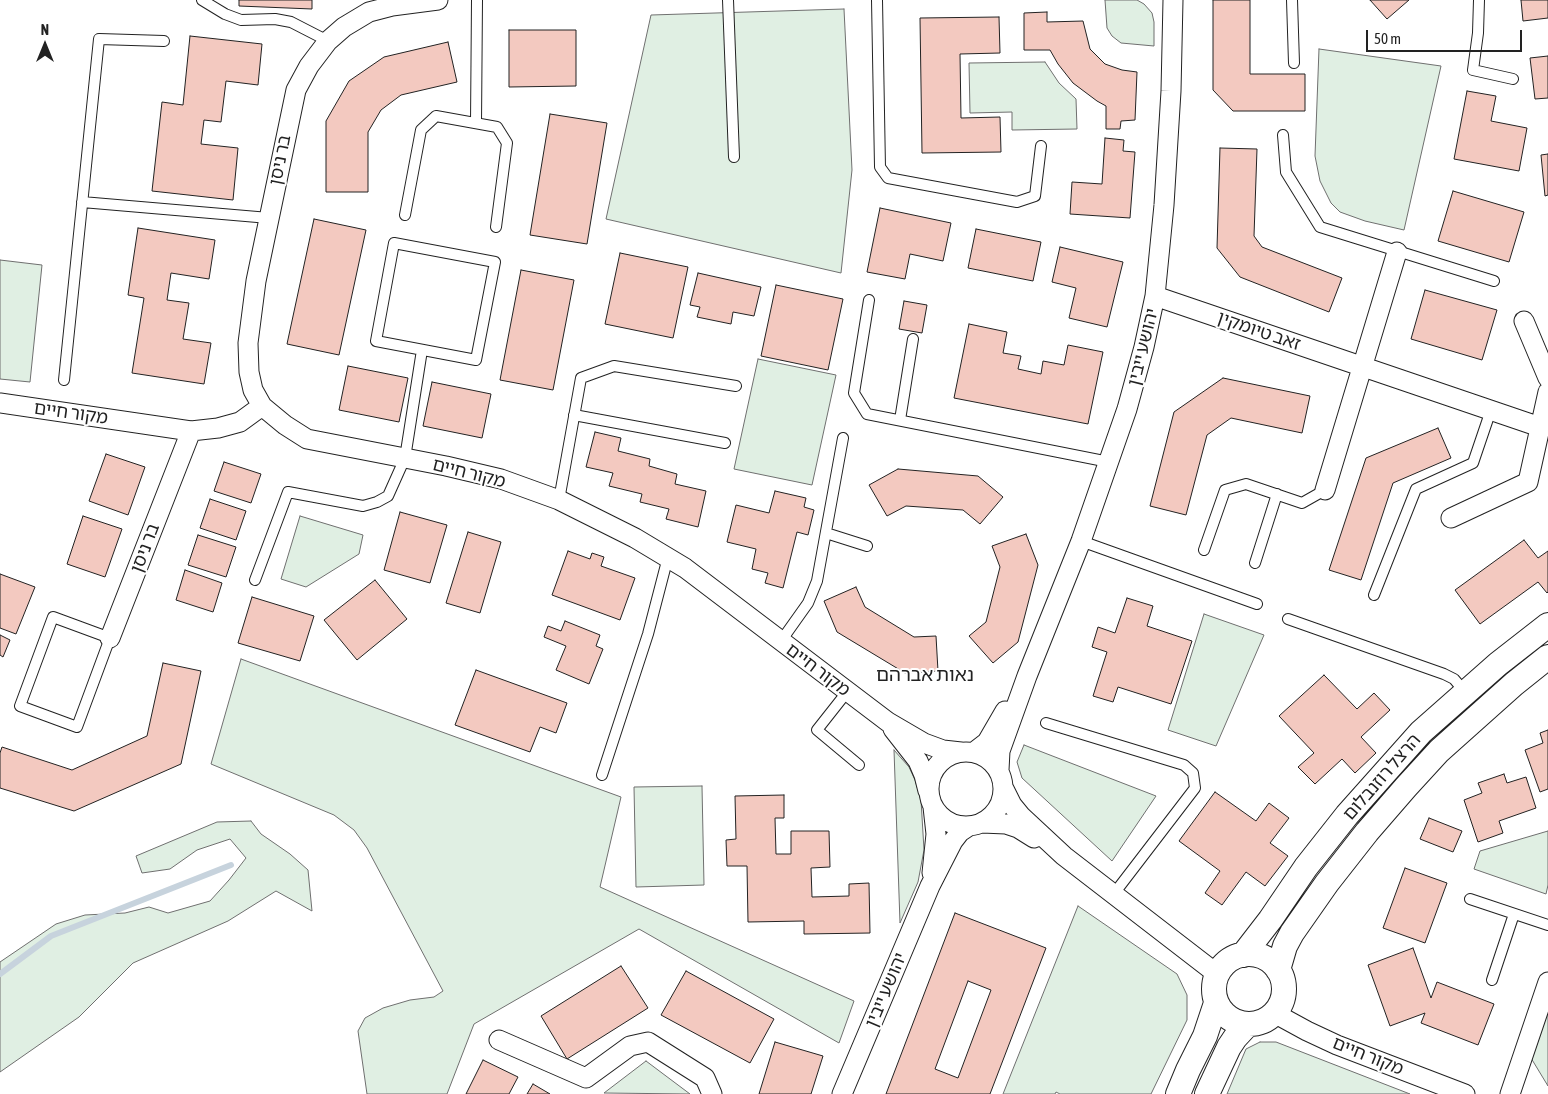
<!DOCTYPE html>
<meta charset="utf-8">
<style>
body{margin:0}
#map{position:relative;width:1548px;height:1094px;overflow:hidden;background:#fff;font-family:"Asap Condensed",sans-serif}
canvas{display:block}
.north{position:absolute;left:20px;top:20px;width:50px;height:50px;-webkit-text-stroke:4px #fff;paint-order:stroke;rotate:0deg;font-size:14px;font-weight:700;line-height:20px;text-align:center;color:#222}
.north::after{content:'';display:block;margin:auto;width:18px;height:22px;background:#222;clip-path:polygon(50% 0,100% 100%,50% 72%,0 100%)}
.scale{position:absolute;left:1366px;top:30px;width:156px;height:22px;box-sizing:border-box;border:2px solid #222;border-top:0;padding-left:6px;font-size:15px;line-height:18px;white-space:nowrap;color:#222;-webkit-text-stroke:4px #fff;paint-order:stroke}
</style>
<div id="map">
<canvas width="1548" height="1094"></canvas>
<div class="north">N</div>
<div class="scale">50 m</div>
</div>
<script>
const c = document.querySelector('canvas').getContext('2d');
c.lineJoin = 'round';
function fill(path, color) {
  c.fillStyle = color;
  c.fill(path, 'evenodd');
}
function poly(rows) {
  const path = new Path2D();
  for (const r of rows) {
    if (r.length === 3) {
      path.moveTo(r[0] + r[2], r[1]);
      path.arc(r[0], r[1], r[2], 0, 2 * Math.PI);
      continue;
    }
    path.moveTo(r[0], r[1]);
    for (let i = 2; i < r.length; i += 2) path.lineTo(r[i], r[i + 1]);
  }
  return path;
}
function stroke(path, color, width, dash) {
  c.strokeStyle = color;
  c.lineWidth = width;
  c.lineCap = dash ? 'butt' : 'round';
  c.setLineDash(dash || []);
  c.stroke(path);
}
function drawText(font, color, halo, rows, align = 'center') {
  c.font = font + ' "Asap Condensed","Noto Sans Hebrew",sans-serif';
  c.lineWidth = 4;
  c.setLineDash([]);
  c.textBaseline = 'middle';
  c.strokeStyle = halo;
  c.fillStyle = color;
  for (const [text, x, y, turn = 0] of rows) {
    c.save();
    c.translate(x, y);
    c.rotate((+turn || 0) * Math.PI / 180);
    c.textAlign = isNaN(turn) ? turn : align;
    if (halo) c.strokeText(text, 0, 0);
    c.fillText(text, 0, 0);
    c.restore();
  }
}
const green = poly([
 [1105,0,1137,0,1144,4,1152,13,1154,22,1154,46,1121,43,1112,36,1107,28,1105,0],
 [844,9,852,170,841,273,606,219,651,15,844,9],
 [1319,49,1441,66,1404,230,1365,221,1340,212,1331,203,1320,181,1315,156,1319,49],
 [1045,62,1059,83,1076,99,1077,129,1012,130,1012,112,970,113,969,63,1045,62],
 [0,260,42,265,30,382,0,379,0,260],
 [758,359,836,375,812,485,734,469,758,359],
 [300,516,363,535,359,554,306,587,281,579,300,516],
 [1204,614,1264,635,1216,746,1168,730,1204,614],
 [241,659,621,797,600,887,854,1001,839,1043,639,929,474,1024,447,1094,367,1094,358,1031,365,1018,383,1008,410,1000,434,997,443,991,367,848,354,830,334,815,211,764,241,659],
 [1024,745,1156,796,1112,861,1022,778,1017,762,1024,745],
 [894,750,909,767,915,780,921,800,924,850,918,882,900,923,894,750],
 [702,786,704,885,636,887,634,787,702,786],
 [251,821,261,834,290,854,308,870,312,911,276,891,228,921,133,963,79,1017,0,1072,0,962,56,924,85,915,125,913,149,907,168,913,210,901,229,880,246,858,230,839,197,850,170,869,142,873,136,856,217,822,251,821],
 [1548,831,1548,885,1546,894,1474,869,1480,851,1548,831],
 [1078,906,1177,974,1187,995,1187,1020,1151,1094,1060,1094,1056,1092,1055,1094,1003,1094,1078,906],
 [1548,1007,1548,1086,1531,1058,1548,1007],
 [1260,1042,1276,1042,1410,1094,1227,1094,1246,1049,1260,1042],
 [646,1061,690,1094,604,1093,646,1061]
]);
const stream = poly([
 [0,974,51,936,231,865]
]);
const building = poly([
 [239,0,312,0,312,9,239,6,239,0],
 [1213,0,1250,0,1250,74,1305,74,1305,111,1233,111,1213,90,1213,0],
 [1370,0,1409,0,1387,19,1370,0],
 [1521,0,1548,0,1548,18,1523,21,1521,0],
 [1047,12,1047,22,1083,21,1090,49,1105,64,1122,70,1137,72,1135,120,1121,121,1120,129,1106,129,1106,106,1097,101,1073,83,1058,64,1050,50,1024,50,1024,13,1047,12],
 [999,17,1000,53,960,54,961,118,1000,117,1001,152,922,153,920,18,999,17],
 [509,30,576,30,576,86,509,87,509,30],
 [190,36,262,44,258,85,226,81,221,122,204,120,201,144,238,148,233,200,152,191,162,102,183,105,190,36],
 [448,42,457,82,401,95,381,110,368,132,368,192,326,192,326,121,349,81,384,57,448,42],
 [1548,56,1548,98,1535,99,1530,58,1548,56],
 [1467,91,1496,96,1491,121,1527,128,1519,171,1454,159,1467,91],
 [550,114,607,123,587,244,530,235,550,114],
 [1105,138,1124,140,1123,151,1135,152,1130,218,1070,214,1072,182,1102,184,1105,138],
 [1220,148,1257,149,1254,236,1262,247,1342,278,1329,312,1240,277,1217,248,1220,148],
 [1548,154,1548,195,1545,196,1541,155,1548,154],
 [1453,191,1524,212,1509,262,1438,241,1453,191],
 [880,208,951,223,943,261,910,254,905,279,867,272,880,208],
 [314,219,366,230,339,355,287,344,314,219],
 [138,228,215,240,209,279,171,273,167,300,189,303,183,339,211,343,204,384,132,373,144,298,128,295,138,228],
 [976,229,1041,242,1033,281,968,268,976,229],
 [1060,247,1123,262,1107,327,1069,318,1076,288,1052,282,1060,247],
 [620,253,688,267,673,338,605,324,620,253],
 [521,270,574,280,553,390,500,380,521,270],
 [698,273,761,287,754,316,733,312,731,324,697,317,700,307,690,305,698,273],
 [776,285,843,299,828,370,761,356,776,285],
 [1425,290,1497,310,1482,360,1411,339,1425,290],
 [904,301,927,305,922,333,899,329,904,301],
 [969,324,1007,332,1003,353,1021,356,1018,369,1041,374,1043,361,1064,365,1068,345,1103,352,1088,424,954,398,969,324],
 [348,366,408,378,399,422,339,410,348,366],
 [1223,378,1310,396,1302,433,1231,418,1207,435,1186,515,1150,506,1174,412,1223,378],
 [432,382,491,394,482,438,423,426,432,382],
 [1438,428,1451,458,1393,483,1361,580,1329,570,1366,458,1438,428],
 [595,432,621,438,618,451,650,459,649,466,677,474,675,484,706,491,698,527,666,519,669,509,640,502,642,494,609,486,613,473,586,467,595,432],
 [106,454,145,467,128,515,89,501,106,454],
 [224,462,261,474,251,503,214,491,224,462],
 [898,469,978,476,1003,497,980,524,963,510,906,506,887,516,869,485,898,469],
 [775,491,806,498,804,507,814,510,808,535,797,532,783,588,765,583,768,573,752,569,756,549,727,542,736,505,769,513,775,491],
 [210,499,246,511,236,540,200,528,210,499],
 [400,512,447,525,430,583,384,570,400,512],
 [83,516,122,529,105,577,67,564,83,516],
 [468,532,501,542,480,613,446,603,468,532],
 [1026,534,1038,565,1018,642,993,663,969,636,986,622,1000,567,992,546,1026,534],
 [198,535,236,547,226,577,188,565,198,535],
 [1524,540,1538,558,1548,551,1548,592,1547,593,1538,582,1480,624,1455,590,1524,540],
 [568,551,590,559,592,553,604,557,601,566,635,578,620,620,552,595,568,551],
 [185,570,222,583,213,612,176,600,185,570],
 [0,574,35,587,16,634,0,628,0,574],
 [375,580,407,619,357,660,324,620,375,580],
 [856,587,865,607,914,637,936,636,938,671,905,673,837,632,824,601,856,587],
 [252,597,314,616,300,661,238,643,252,597],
 [1127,598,1153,606,1147,626,1192,641,1171,704,1118,687,1113,702,1093,696,1107,652,1092,647,1098,627,1115,633,1127,598],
 [565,621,600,635,596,646,603,649,589,684,556,670,566,646,544,637,548,626,561,631,565,621],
 [0,635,10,640,3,657,0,655,0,635],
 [163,663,201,671,181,764,74,811,0,788,0,753,2,747,72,770,147,736,163,663],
 [476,670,567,703,556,733,540,727,530,752,455,725,476,670],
 [1324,675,1357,709,1374,693,1390,710,1361,737,1376,753,1355,773,1342,759,1315,784,1298,767,1314,753,1279,716,1324,675],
 [1548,730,1548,789,1540,792,1525,750,1543,743,1540,733,1548,730],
 [1504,774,1507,783,1526,777,1536,808,1499,821,1503,833,1478,842,1464,800,1482,793,1478,783,1504,774],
 [1215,792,1256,821,1269,803,1289,818,1270,843,1288,856,1265,886,1246,872,1222,905,1205,893,1220,871,1179,841,1215,792],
 [784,795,784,818,775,818,776,854,791,854,791,831,829,831,830,867,811,868,812,897,849,896,849,884,869,883,870,933,804,934,804,921,748,922,747,866,727,866,726,840,736,839,735,796,784,795],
 [1429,818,1462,831,1453,852,1420,839,1429,818],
 [1405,868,1447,883,1425,943,1383,928,1405,868],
 [955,913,1046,948,990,1094,886,1094,955,913],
 [968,981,991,990,958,1078,935,1069,968,981],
 [1413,948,1431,998,1437,982,1494,1004,1478,1045,1421,1023,1425,1013,1390,1026,1368,965,1413,948],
 [621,966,648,1008,567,1059,541,1016,621,966],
 [686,971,774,1019,750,1063,661,1015,686,971],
 [775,1042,823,1056,811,1094,759,1094,775,1042],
 [483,1060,518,1077,509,1094,466,1094,483,1060],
 [533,1084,550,1094,527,1094,533,1084]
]);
const service = poly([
 [202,0,225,14,241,20,275,19,291,22,328,41],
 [728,0,734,157],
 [877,0,880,167,888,178,1017,202,1035,196,1041,146],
 [1292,0,1294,63],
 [1479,0,1478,33,1473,70,1513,79],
 [476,123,477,0],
 [1283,135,1286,172,1320,227,1494,281],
 [82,202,269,218],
 [405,215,421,130,436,116,497,127,507,143,496,227],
 [394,243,495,262,476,360,376,341,394,243],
 [869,300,854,393,867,414,1109,462],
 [64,380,99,39,164,41],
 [574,415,725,443],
 [900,420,913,339],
 [559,500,581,378,614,366,736,386],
 [826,533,867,546],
 [1081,541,1257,604],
 [1204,550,1225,490,1246,484,1302,503,1325,490],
 [1255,563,1277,494],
 [255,580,288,492,363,506,377,502,388,496,405,458,422,350],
 [1374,595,1416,489,1473,463,1491,410],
 [53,617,110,638,77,727,20,706,53,617],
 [1288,619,1444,674,1454,679,1465,692],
 [781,641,808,603,817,581,843,438],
 [847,692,817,730,859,765],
 [1046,723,1184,765,1193,773,1195,788,1113,895],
 [602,775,648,634,668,557],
 [1470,899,1548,925],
 [1492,980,1514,914]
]);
const minor = poly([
 [1155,296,1540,427],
 [1524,321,1548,378],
 [0,403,191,431,218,428,240,422,262,406,285,425,307,439,446,466,501,479,559,500,635,538,685,568,888,722,924,743,943,750,961,752],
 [262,406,253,390,249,372,248,343,256,281,296,90,309,66,328,41,344,27,369,12,392,6,438,0],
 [1325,490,1397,252],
 [1451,518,1528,482,1548,392],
 [110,638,191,431],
 [893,729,918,761,924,775,928,791],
 [966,789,37],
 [974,752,987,742,1005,711],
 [999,770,1000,751,1027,676,1081,541,1127,409,1144,347,1155,296,1164,205,1171,91,1173,0],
 [1004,789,1012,805,1021,816,1064,856,1217,974],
 [982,823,1006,824,1018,828,1034,838],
 [932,873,936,834,933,807],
 [1274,1013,1307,1031,1337,1045,1465,1094],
 [499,1040,586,1078,630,1046,648,1042,705,1078,712,1094],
 [842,1094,930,886,953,841,960,832,969,826],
 [1510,1094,1548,982]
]);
const tertiary = poly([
 [1249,989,35],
 [1243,955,1270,920,1306,867,1347,815,1421,732,1498,664,1548,625],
 [1278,970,1285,946,1292,933,1327,883,1367,832,1406,787,1439,751,1514,684,1548,657],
 [1178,1094,1188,1070,1205,1036,1216,1003],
 [1207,1094,1229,1047,1235,1038,1248,1024]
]);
const streetNames = [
 ["בר ניסן",280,160,-79],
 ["זאב טיומקין",1259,331,19],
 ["יהושע ייבין",1143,347,-76],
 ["מקור חיים",71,413,8],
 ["מקור חיים",469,473,14],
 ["בר ניסן",145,548,-69],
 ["מקור חיים",818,670,37],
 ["הרצל רוזנבלום",1382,777,-49],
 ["יהושע ייבין",886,990,-67],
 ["מקור חיים",1368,1056,22]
];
const neighbourhoodNames = [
 ["נאות אברהם",925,675]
];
fill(green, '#e0efe3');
stroke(green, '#6f6f6f', 1);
stroke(stream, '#c7d3dd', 6);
fill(building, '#f3c9c0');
stroke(building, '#222', 1);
stroke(service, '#222', 12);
stroke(minor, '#222', 21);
stroke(tertiary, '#222', 26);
stroke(service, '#fff', 10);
stroke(minor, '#fff', 19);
stroke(tertiary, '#fff', 24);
drawText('18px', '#222', '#fff', streetNames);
drawText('19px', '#222', '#fff', neighbourhoodNames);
</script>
